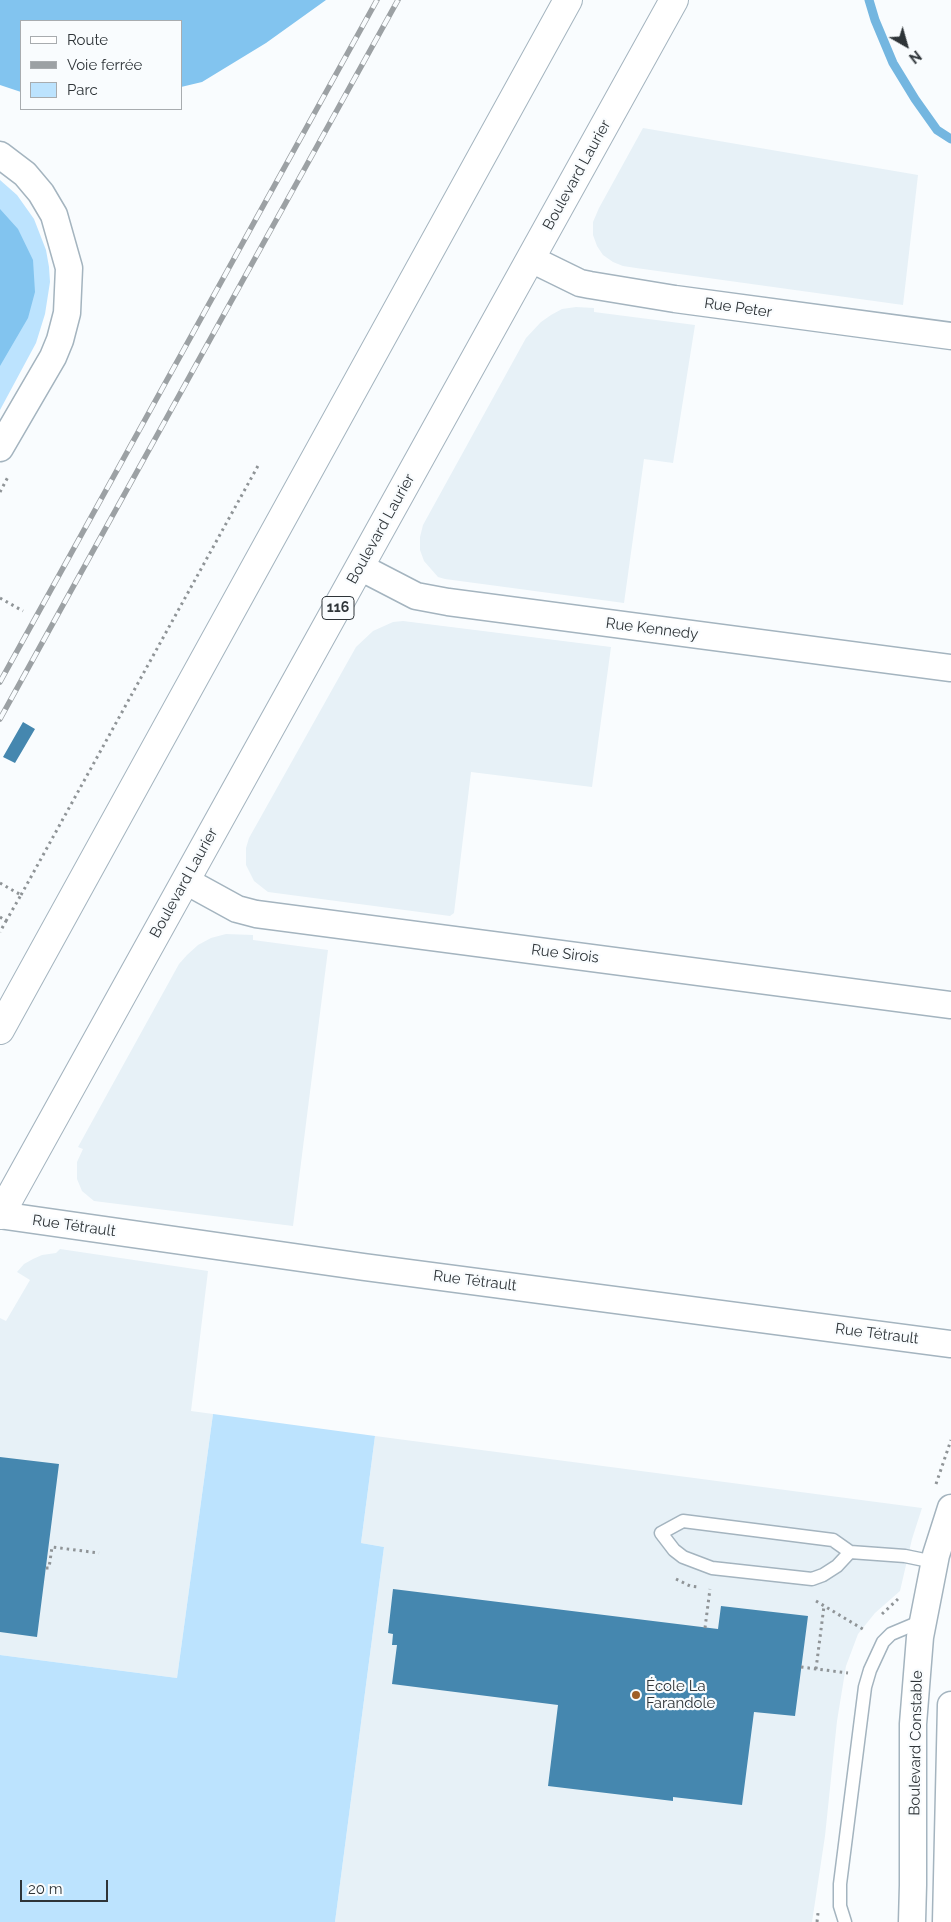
<!DOCTYPE html>
<meta charset="utf-8">
<style>
body{margin:0}
#map{position:relative;width:951px;height:1922px;overflow:hidden;background:#f9fcfe;font-family:Raleway,sans-serif}
canvas{display:block}
.legend{position:absolute;left:20px;top:20px;width:162px;height:90px;box-sizing:border-box;background:#f9fcfe;border:1px solid #a8acaf;margin:0;padding:6px 9px;list-style:none;font-size:15px;color:#2e3438}
.legend li{display:flex;align-items:center;gap:10px;height:25px}
.legend b{width:25px;border:1px solid #a8acaf}
.north{position:absolute;left:881px;top:20px;width:50px;height:50px;-webkit-text-stroke:4px #f9fcfe;paint-order:stroke;rotate:142deg;font-size:14px;font-weight:700;line-height:20px;text-align:center;color:#2e3438}
.north::after{content:'';display:block;margin:auto;width:18px;height:22px;background:#2e3438;clip-path:polygon(50% 0,100% 100%,50% 72%,0 100%)}
.scale{position:absolute;left:20px;top:1880px;width:88px;height:22px;box-sizing:border-box;border:2px solid #2e3438;border-top:0;padding-left:6px;font-size:15px;line-height:18px;white-space:nowrap;color:#2e3438;-webkit-text-stroke:4px #f9fcfe;paint-order:stroke}
</style>
<div id="map">
<canvas width="951" height="1922"></canvas>
<ul class="legend">
<li><b style="height:6px;background:#fff"></b>Route</li>
<li><b style="height:6px;background:#9ca1a4"></b>Voie ferrée</li>
<li><b style="height:14px;background:#bce3fe"></b>Parc</li>
</ul>
<div class="north">N</div>
<div class="scale">20 m</div>
</div>
<script>
const c = document.querySelector('canvas').getContext('2d');
c.lineJoin = 'round';
function fill(path, color) {
  c.fillStyle = color;
  c.fill(path, 'evenodd');
}
function poly(rows) {
  const path = new Path2D();
  for (const r of rows) {
    path.moveTo(r[0], r[1]);
    for (let i = 2; i < r.length; i += 2) path.lineTo(r[i], r[i + 1]);
  }
  return path;
}
function stroke(path, color, width, dash) {
  c.strokeStyle = color;
  c.lineWidth = width;
  c.lineCap = dash ? 'butt' : 'round';
  c.setLineDash(dash || []);
  c.stroke(path);
}
function drawText(font, color, halo, rows, align = 'center') {
  c.font = font + ' Raleway,sans-serif';
  c.lineWidth = 4.5;
  c.setLineDash([]);
  c.textBaseline = 'middle';
  c.strokeStyle = halo;
  c.fillStyle = color;
  for (const [text, x, y, turn = 0] of rows) {
    c.save();
    c.translate(x, y);
    c.rotate((+turn || 0) * Math.PI / 180);
    c.textAlign = isNaN(turn) ? turn : align;
    if (halo) c.strokeText(text, 0, 0);
    c.fillText(text, 0, 0);
    c.restore();
  }
}
const built = poly([
 [643,128,918,175,903,305,636,268,623,266,613,262,603,255,597,246,593,235,593,222,599,208],
 [576,307,594,308,594,312,695,325,673,463,644,459,624,603,445,579,438,577,424,561,420,550,420,537,423,525,526,338,541,322,551,315,562,309],
 [403,621,611,647,592,787,471,772,454,913,450,916,268,892,254,881,246,865,246,848,249,838,356,647,373,631,393,622],
 [226,934,253,935,253,940,328,950,293,1226,94,1201,82,1191,77,1179,77,1162,83,1149,78,1147,179,964,187,955,198,945,211,938],
 [60,1249,208,1271,191,1411,213,1414,177,1678,0,1655,0,1318,6,1321,30,1280,17,1272,24,1264,33,1259,42,1255,56,1253],
 [375,1436,922,1508,912,1539,900,1591,875,1613,858,1634,846,1666,837,1721,825,1836,812,1922,335,1922,384,1547,361,1543]
]);
const green = poly([
 [0,180,17,195,34,219,46,250,49,267,50,282,45,314,36,343,0,410],
 [213,1414,375,1436,361,1543,384,1547,335,1922,0,1922,0,1655,177,1678]
]);
const forest = poly([
 [0,0,326,0,266,43,202,82,181,87,181,21,21,21,21,92,0,85],
 [0,209,18,229,33,260,35,292,28,318,0,366]
]);
const stream = poly([
 [869,0,875,20,893,63,915,99,937,130,951,139]
]);
const building = poly([
 [23,722,35,729,15,763,3,757],
 [0,1457,59,1464,37,1637,0,1632],
 [393,1589,718,1629,721,1606,808,1616,795,1716,754,1712,742,1805,673,1797,673,1801,548,1786,558,1705,392,1684,397,1645,392,1645,393,1634,388,1633]
]);
const path = poly([
 [0,492,9,475],
 [0,598,23,611],
 [0,883,21,895,6,921],
 [21,895,259,464],
 [0,917,6,921,0,932],
 [936,1484,951,1440],
 [46,1568,49,1568,52,1547,99,1553],
 [676,1579,690,1586,698,1587],
 [816,1601,866,1631],
 [882,1614,898,1599],
 [705,1628,710,1589],
 [801,1667,848,1673],
 [816,1669,824,1606],
 [817,1922,818,1913]
]);
const lane = poly([
 [850,1552,837,1566,823,1575,812,1579,712,1568,683,1557,674,1550,661,1533,683,1521,833,1540,850,1552,905,1556,934,1562],
 [845,1922,840,1906,840,1884,865,1687,870,1670,883,1642,891,1634,922,1621]
]);
const street = poly([
 [0,155,25,174,41,193,54,215,69,268,67,313,60,340,53,357,0,448],
 [531,259,580,283,590,285,675,299,951,336],
 [360,567,416,596,448,602,951,668],
 [186,881,237,909,256,914,951,1005],
 [0,1215,364,1267,951,1344],
 [912,1922,913,1885,913,1724,920,1637,936,1555,951,1508],
 [946,1922,951,1705]
]);
const primary = poly([
 [0,1030,568,0],
 [0,1215,674,0]
]);
const rail = poly([
 [0,682,377,0],
 [0,719,398,0]
]);
const markers = [
 [636,1695,5,"#9f5f28"]
];
const shields = [
 [338,608,32]
];
const shieldNames = [
 ["116",338,608]
];
const streetNames = [
 ["Boulevard Laurier",577,175,-61],
 ["Rue Peter",738,308,8],
 ["Boulevard Laurier",381,529,-61],
 ["Rue Kennedy",652,629,7],
 ["Boulevard Laurier",184,883,-61],
 ["Rue Sirois",565,954,7],
 ["Rue Tétrault",74,1226,8],
 ["Rue Tétrault",475,1281,7],
 ["Rue Tétrault",877,1334,7],
 ["Boulevard Constable",916,1743,-89]
];
const poiNames = [
 ["École La",646,1686],
 ["Farandole",646,1703]
];
fill(built, '#e7f1f7');
fill(green, '#bce3fe');
fill(forest, '#82c4ef');
stroke(stream, '#74b6e0', 9);
fill(building, '#4587af');
stroke(lane, '#a4b4bf', 15);
stroke(street, '#a4b4bf', 29);
stroke(primary, '#a4b4bf', 30);
stroke(path, '#8f9497', 3, [2.5, 4]);
stroke(lane, '#fff', 12);
stroke(street, '#fff', 26);
stroke(primary, '#fff', 28);
stroke(rail, '#9ca1a4', 5.5);
stroke(rail, '#f9fcfe', 4, [11]);
for (const [x, y, r, color] of markers) {
  const dot = new Path2D();
  dot.arc(x, y, r, 0, 2 * Math.PI);
  c.fillStyle = color;
  c.fill(dot);
  stroke(dot, '#f9fcfe', 2);
}
for (const [x, y, w] of shields) {
  const box = new Path2D();
  box.roundRect(x - w / 2, y - 11.5, w, 23, 4);
  c.fillStyle = '#f9fcfe';
  c.fill(box);
  stroke(box, '#2e3438', 1);
}
drawText('bold 14px', '#2e3438', null, shieldNames);
drawText('15px', '#2e3438', '#f9fcfe', streetNames);
drawText('15px', '#2e3438', '#f9fcfe', poiNames, 'left');
</script>
